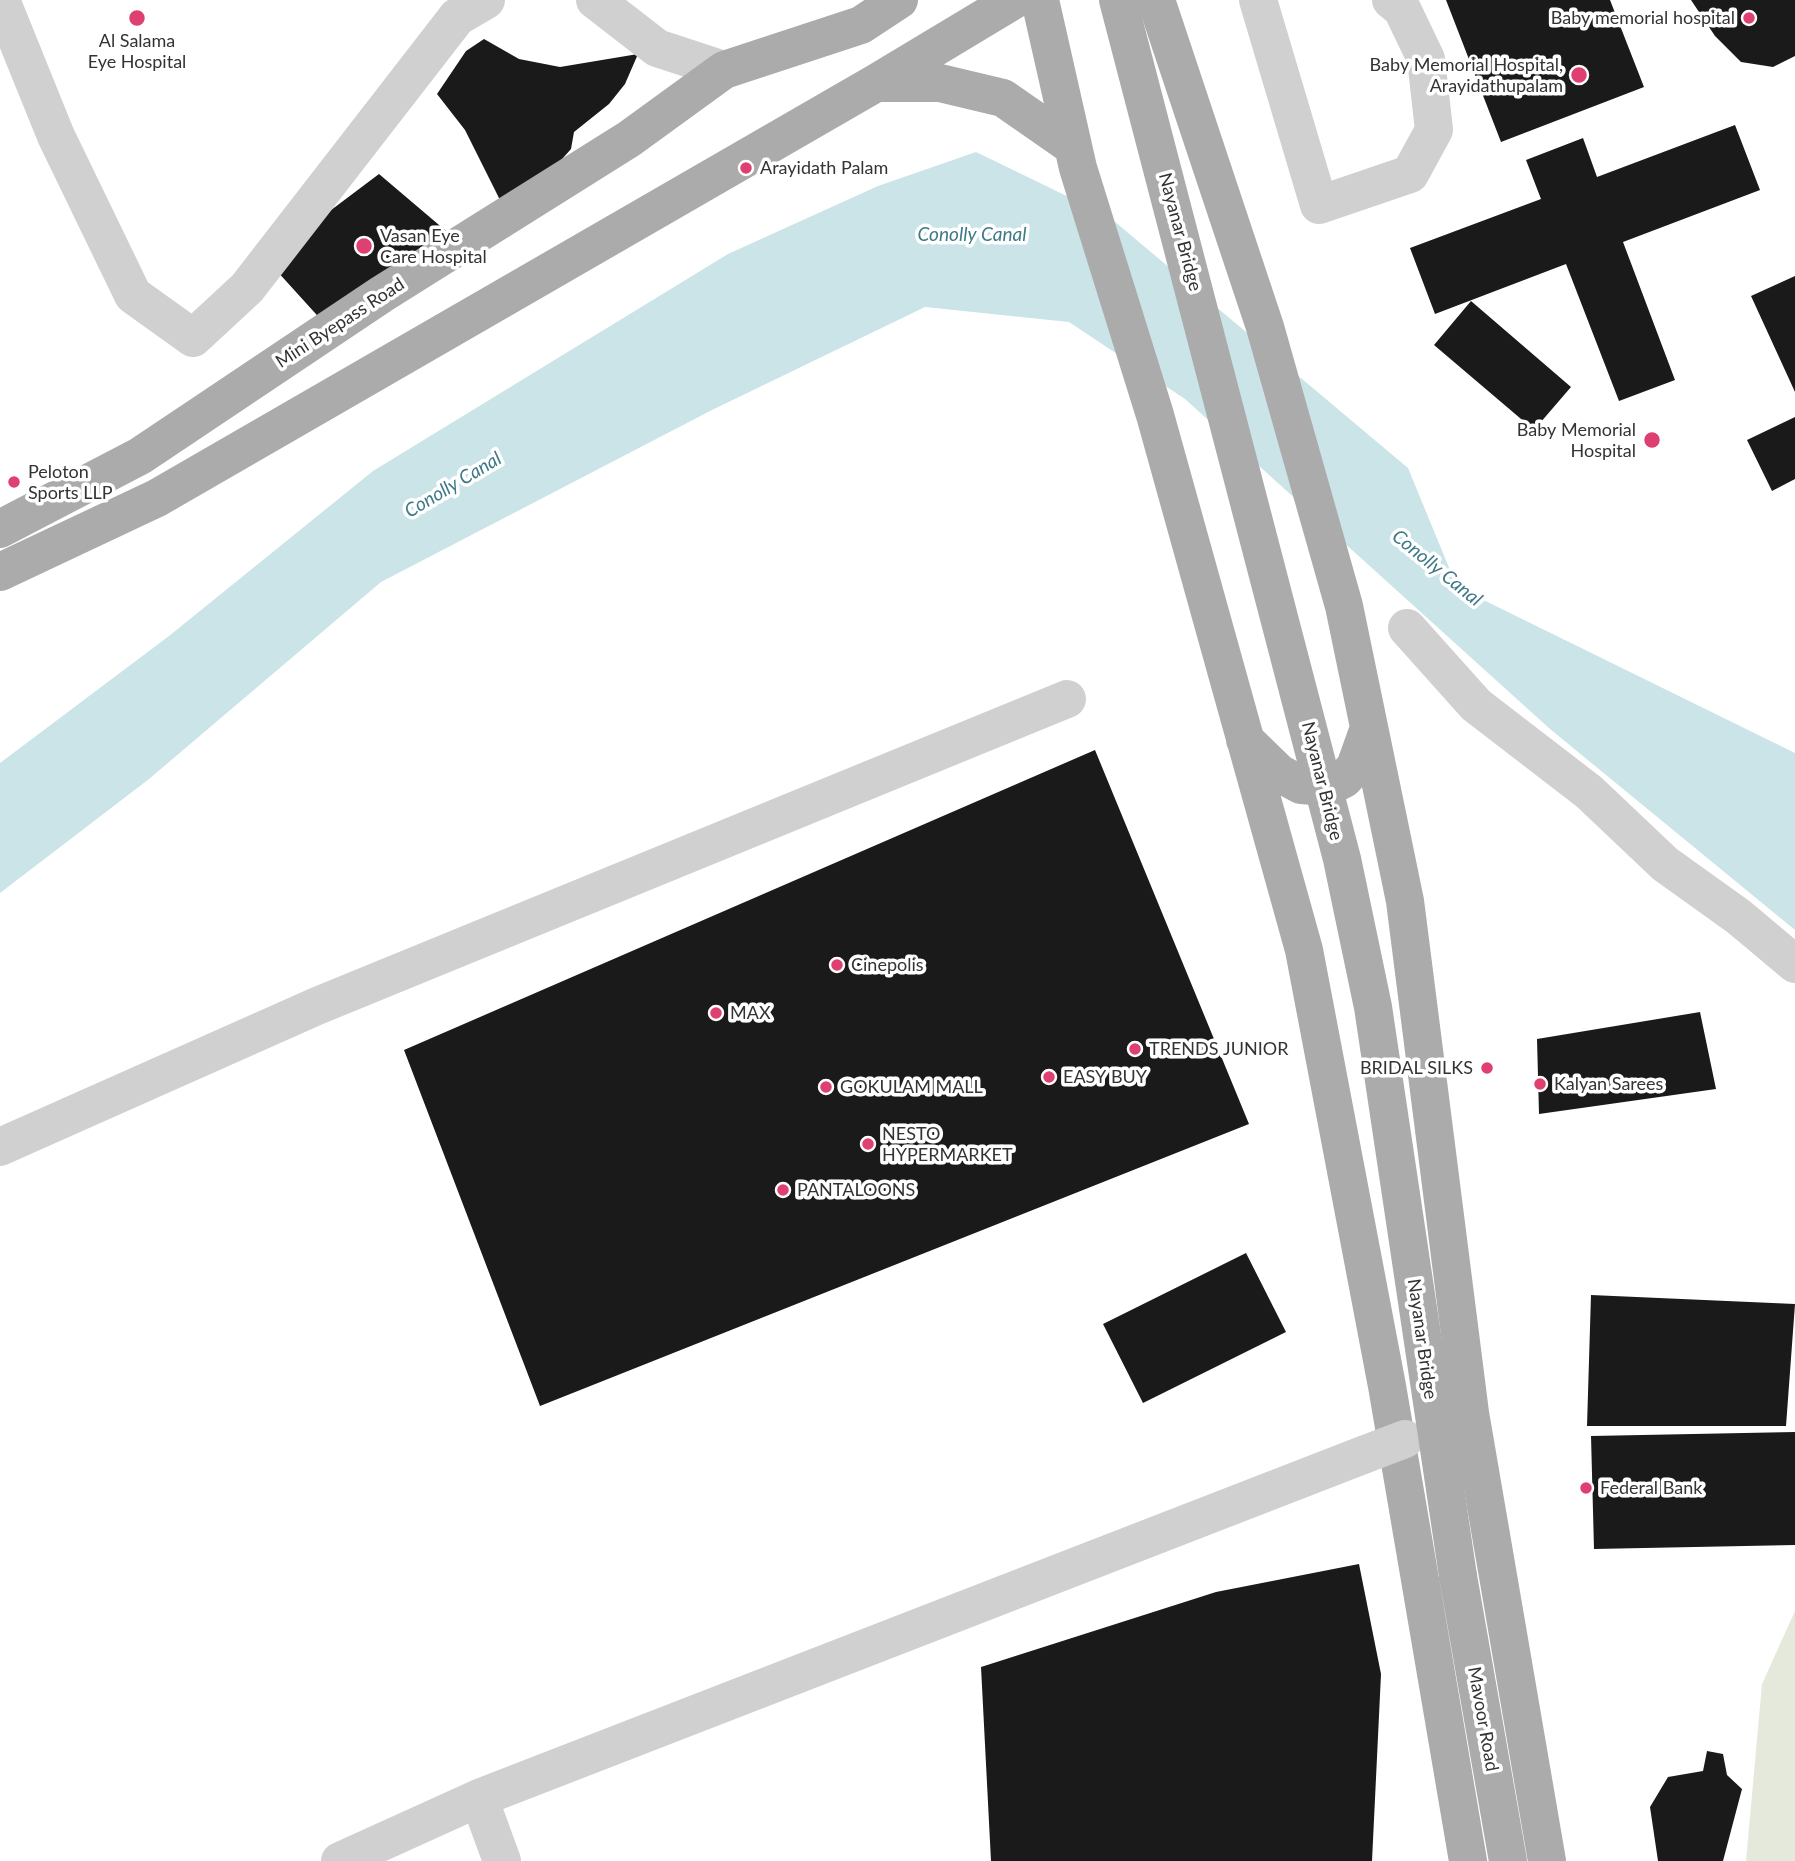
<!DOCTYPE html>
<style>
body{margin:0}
canvas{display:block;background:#fff}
</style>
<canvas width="1795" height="1861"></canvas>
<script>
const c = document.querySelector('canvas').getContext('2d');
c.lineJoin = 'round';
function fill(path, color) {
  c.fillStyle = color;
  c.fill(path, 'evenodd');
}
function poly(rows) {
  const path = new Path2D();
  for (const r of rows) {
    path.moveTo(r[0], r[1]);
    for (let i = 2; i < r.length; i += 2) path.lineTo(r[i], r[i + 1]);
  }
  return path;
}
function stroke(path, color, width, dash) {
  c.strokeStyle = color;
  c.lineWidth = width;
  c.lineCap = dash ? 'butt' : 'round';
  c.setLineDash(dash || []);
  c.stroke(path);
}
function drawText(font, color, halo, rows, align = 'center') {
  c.font = font + ' Lato,sans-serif';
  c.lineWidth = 7;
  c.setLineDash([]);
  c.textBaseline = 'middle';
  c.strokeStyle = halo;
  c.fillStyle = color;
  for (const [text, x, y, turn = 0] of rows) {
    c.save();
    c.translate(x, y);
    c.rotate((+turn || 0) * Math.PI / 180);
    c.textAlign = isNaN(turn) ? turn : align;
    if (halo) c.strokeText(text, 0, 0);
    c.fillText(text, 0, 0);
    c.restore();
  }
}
const green = poly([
 [1795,1611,1795,1861,1746,1861,1762,1684]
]);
const water = poly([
 [976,152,1108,216,1408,468,1457,587,1795,753,1795,930,1550,729,1185,399,1069,322,925,307,712,410,381,582,149,779,0,893,0,763,169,636,373,471,728,254,878,186]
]);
const building = poly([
 [1446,0,1610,0,1644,87,1501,142],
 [1691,0,1795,0,1795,56,1773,67,1741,62,1715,36],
 [484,39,519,59,560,67,638,54,625,84,609,104,574,132,571,149,555,167,500,200,465,130,437,94,466,51],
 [1735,125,1760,190,1623,242,1675,380,1619,401,1566,264,1435,314,1410,248,1541,199,1526,160,1583,138,1597,177],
 [379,174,452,236,325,324,266,259],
 [1795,276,1795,392,1751,296],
 [1471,301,1571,387,1534,430,1434,345],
 [1795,417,1795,479,1772,491,1747,440],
 [1095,750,1249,1124,540,1406,404,1050],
 [1700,1012,1716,1089,1539,1114,1537,1039],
 [1246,1253,1286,1332,1143,1403,1103,1324],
 [1591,1295,1795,1304,1786,1426,1587,1426],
 [1795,1432,1795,1545,1594,1549,1591,1436],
 [1359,1564,1381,1674,1372,1861,991,1861,981,1667,1216,1592],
 [1707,1751,1723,1754,1727,1775,1742,1789,1723,1861,1658,1861,1650,1807,1668,1777,1703,1771]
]);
const minor = poly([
 [1,0,56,136,133,295,193,338,247,288,457,17,486,0],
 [595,0,657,48,724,70],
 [1258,0,1319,205,1410,174,1434,130,1426,59,1402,9,1391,0],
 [1407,628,1476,705,1589,792,1665,864,1739,917,1795,964],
 [0,1147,317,1006,1067,699],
 [479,1798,502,1861],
 [340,1861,479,1798,1363,1455]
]);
const major = poly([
 [1040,0,1078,168,1155,415,1304,950,1387,1386,1468,1861],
 [1156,0,1265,327,1344,606,1405,901,1470,1413,1547,1861],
 [877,83,940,83,1003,98,1072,146],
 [0,529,140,456,382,294,629,139,724,70,861,25,899,0],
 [0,572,157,498,876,83,1014,0],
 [1245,740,1279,773,1301,785,1328,787,1344,779,1355,767,1369,728],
 [1458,1576,1508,1861]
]);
const minorBridge = poly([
 [1363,1455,1405,1439]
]);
const majorBridge = poly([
 [1118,0,1342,859,1373,1007,1458,1576]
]);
const markers = [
 [137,18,9,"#de4071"],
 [1749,18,7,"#de4071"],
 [1579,75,9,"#de4071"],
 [746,168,7,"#de4071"],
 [364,246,9,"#de4071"],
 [1652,440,9,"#de4071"],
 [14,482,7,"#de4071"],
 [837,965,7,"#de4071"],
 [716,1013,7,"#de4071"],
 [1135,1049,7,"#de4071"],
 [1487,1068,7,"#de4071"],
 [1049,1077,7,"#de4071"],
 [1540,1084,7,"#de4071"],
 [826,1087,7,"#de4071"],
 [868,1144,7,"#de4071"],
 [783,1190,7,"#de4071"],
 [1586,1488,7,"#de4071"]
];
const poiNames = [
 ["Baby memorial hospital",1735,18,"right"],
 ["Al Salama",137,41,"center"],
 ["Eye Hospital",137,62,"center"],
 ["Baby Memorial Hospital,",1563,65,"right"],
 ["Arayidathupalam",1563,86,"right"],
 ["Arayidath Palam",760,168],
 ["Vasan Eye",380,236],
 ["Care Hospital",380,257],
 ["Baby Memorial",1636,430,"right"],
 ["Hospital",1636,451,"right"],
 ["Peloton",28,472],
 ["Sports LLP",28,493],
 ["Cinepolis",851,965],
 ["MAX",730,1013],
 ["TRENDS JUNIOR",1149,1049],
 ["BRIDAL SILKS",1473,1068,"right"],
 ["EASY BUY",1063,1077],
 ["Kalyan Sarees",1554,1084],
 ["GOKULAM MALL",840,1087],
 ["NESTO",882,1134],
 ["HYPERMARKET",882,1155],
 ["PANTALOONS",797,1190],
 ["Federal Bank",1600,1488]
];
const streetNames = [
 ["Nayanar Bridge",1180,232,75],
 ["Mini Byepass Road",340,323,-33],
 ["Nayanar Bridge",1322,781,76],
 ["Nayanar Bridge",1422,1339,82],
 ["Mavoor Road",1483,1719,80]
];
const waterNames = [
 ["Conolly Canal",972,235],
 ["Conolly Canal",453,485,-31],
 ["Conolly Canal",1437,568,39]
];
fill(green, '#e5e9dc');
fill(water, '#cae4e8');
fill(building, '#1a1a1a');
stroke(minor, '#d0d0d0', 38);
stroke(major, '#ababab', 38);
stroke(minorBridge, '#d0d0d0', 38);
stroke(majorBridge, '#ababab', 38);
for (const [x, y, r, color] of markers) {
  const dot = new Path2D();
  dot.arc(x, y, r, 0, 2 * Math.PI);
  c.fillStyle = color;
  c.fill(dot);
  stroke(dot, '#fff', 2.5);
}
drawText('18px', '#333', '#fff', poiNames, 'left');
drawText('18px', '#333', '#fff', streetNames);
drawText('italic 19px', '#3e7a86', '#fff', waterNames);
</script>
